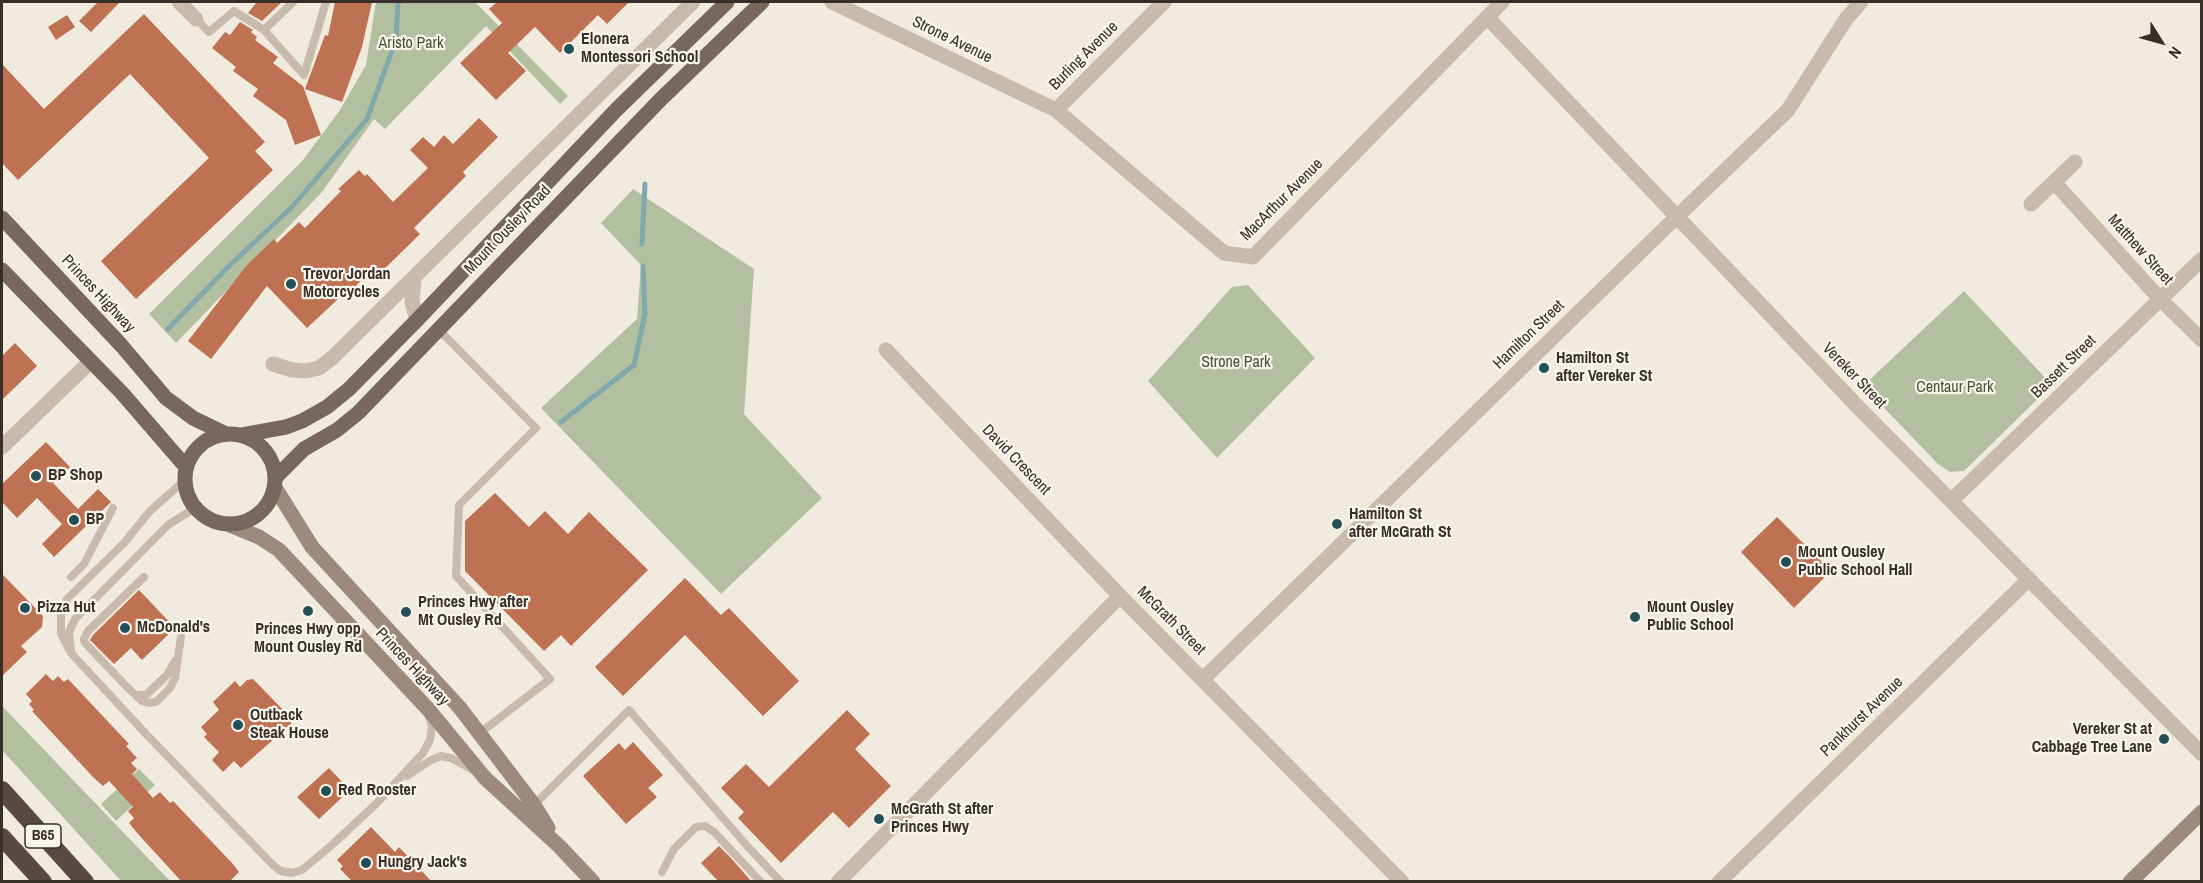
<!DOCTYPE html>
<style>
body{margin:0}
#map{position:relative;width:2203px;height:883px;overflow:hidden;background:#f1eadf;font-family:"Archivo Narrow",sans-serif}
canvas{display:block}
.frame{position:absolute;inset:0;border:3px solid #372f2a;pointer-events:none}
.north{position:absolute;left:2131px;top:12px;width:60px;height:60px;-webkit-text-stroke:4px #f9f4ec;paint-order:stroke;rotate:127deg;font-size:16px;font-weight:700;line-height:24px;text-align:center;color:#372f2a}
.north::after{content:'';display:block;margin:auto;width:21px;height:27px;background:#372f2a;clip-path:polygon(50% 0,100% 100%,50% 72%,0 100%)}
</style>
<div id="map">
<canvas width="2203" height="883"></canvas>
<div class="frame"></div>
<div class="north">N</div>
</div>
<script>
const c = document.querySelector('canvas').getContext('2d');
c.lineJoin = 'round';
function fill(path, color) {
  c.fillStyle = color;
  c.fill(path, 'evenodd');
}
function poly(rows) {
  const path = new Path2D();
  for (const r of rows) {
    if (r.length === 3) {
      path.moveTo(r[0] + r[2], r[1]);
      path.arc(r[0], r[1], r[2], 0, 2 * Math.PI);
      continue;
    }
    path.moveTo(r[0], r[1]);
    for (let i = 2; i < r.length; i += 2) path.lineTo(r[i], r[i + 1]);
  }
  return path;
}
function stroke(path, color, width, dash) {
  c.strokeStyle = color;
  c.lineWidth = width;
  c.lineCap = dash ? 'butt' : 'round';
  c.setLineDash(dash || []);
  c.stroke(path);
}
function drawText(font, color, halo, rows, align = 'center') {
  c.font = font + ' "Archivo Narrow",sans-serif';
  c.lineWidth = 4.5;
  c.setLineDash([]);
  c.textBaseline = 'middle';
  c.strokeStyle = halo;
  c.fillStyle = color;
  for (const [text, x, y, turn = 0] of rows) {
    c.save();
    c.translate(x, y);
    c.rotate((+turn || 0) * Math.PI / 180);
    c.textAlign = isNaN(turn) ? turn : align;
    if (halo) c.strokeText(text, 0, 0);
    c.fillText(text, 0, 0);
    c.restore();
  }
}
const green = poly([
 [376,2,475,2,568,96,560,104,486,26,385,129,374,119,322,192,176,343,149,314,303,160,340,110,366,65],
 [633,189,754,269,744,414,822,498,721,594,541,408,637,319,641,265,601,223],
 [1248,285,1315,358,1217,458,1148,381,1232,287],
 [1964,291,2052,385,1964,471,1950,472,1938,464,1863,386],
 [2,706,170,881,121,881,2,750],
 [139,769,155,785,116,821,101,804]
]);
const stream = poly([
 [642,244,645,184],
 [168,329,227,268,292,207,367,119,396,40,398,2],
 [561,422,634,365,645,314,643,266]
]);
const building = poly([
 [98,2,120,2,91,32,79,21],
 [257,2,282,2,262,21,248,13],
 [335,2,372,2,362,47,342,102,305,89,325,35,328,36],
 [497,2,629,2,607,24,598,15,560,53,535,27,508,53,526,71,496,100,460,63,502,23,489,9],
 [144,14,265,142,255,151,273,170,136,299,101,261,209,158,130,74,18,180,2,163,2,64,44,109],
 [67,15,75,27,56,40,48,27],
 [240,22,253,30,251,32,257,37,255,40,278,57,273,63,303,86,321,135,295,145,286,120,253,96,258,89,233,71,236,67,212,48,225,32,230,35],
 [479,118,498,137,463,172,466,176,414,228,420,234,372,281,366,275,354,288,352,286,307,328,267,286,211,359,188,341,247,265,274,239,277,243,299,222,305,228,341,191,338,189,359,170,365,176,367,174,393,202,428,168,410,150,423,137,434,147,444,135,453,144],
 [15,343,37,366,2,400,2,356],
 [46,442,70,467,53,483,78,509,98,489,111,502,54,557,42,544,62,524,37,498,17,518,2,502,2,484],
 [495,493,529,527,545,511,568,534,589,512,648,570,571,646,561,635,544,651,465,571,465,521],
 [1777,517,1831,571,1794,608,1741,552],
 [2,574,43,616,42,627,21,646,27,652,2,676],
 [685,578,721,615,729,608,799,681,763,716,685,635,623,696,595,667],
 [139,590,175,628,142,660,131,648,114,664,90,640,93,635],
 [46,674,53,681,58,676,64,682,68,679,129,744,126,746,137,758,131,763,137,769,132,774,153,798,160,792,170,803,173,801,232,863,239,872,229,882,182,882,138,834,129,823,134,818,128,811,133,807,109,781,103,786,93,777,32,711,34,710,29,704,32,701,26,694],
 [253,679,291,718,291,724,241,768,234,761,223,772,212,760,219,752,204,737,207,734,201,727,219,710,213,702,235,681,240,687,247,680],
 [847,710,870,734,855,749,891,786,849,828,833,812,781,863,738,818,744,812,721,788,746,764,769,787],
 [633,742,663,775,648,788,657,797,626,824,583,776,619,743,625,750],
 [329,768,350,790,319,819,297,797],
 [371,827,395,852,399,847,432,882,353,882,340,869,343,866,337,860],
 [719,846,730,857,752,882,719,882,701,863]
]);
const service = poly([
 [196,19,209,32,234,11,264,30,304,75,326,2],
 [264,30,293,2],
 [438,329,536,428,459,505,456,576,550,679,480,733],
 [185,480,150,511,124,543,67,599,61,615,61,634,71,653,146,734,274,866,281,871,292,873,302,870,333,844,377,803,423,753,430,740,432,726,429,717],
 [71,577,84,564,113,508],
 [144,577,88,631,84,639,85,643,128,688,142,701,149,703,156,702,170,688,175,678,181,637],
 [71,651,69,632,75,619,168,525,195,508],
 [136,695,146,695,167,675,175,661],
 [407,776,431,760,441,756,451,758,473,770],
 [534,805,629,710,749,848,781,882],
 [662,872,674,849,696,827,705,826,714,832,761,882]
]);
const minor = poly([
 [179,2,196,19],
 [832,2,1056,110,1224,253,1253,257,1502,2],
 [1487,17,1858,407,2202,754],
 [1056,110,1164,2],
 [2054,182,2075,162],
 [2031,204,2054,182,2160,299,2202,340],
 [414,278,412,302,417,320],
 [886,350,1120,596],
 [273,364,292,370,306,371,319,368,332,358,693,2],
 [2,447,91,361],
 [1952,500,2202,259],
 [1203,679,1663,230,1788,110,1846,19,1861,2],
 [838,882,1120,596,1402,882],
 [1719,882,2029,579]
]);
const secondary = poly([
 [276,489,312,547,460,708,534,805,548,828],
 [230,525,259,537,279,550,428,709,485,778,559,846,593,882],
 [2130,882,2202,812]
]);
const primary = poly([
 [2,218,121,345,166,398,193,418,226,434],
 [2,270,122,393,186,467],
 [230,479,45],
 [242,435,286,427,302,421,327,407,349,389,417,320,617,109,727,2],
 [276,477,304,449,337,430,358,413,661,99,762,2]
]);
const motorway = poly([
 [2,790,85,882],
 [2,837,43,882]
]);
const markers = [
 [569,49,6,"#225056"],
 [291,284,6,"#225056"],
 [1544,368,6,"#225056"],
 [36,476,6,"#225056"],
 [74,520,6,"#225056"],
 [1337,524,6,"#225056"],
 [1786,562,6,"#225056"],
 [25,608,6,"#225056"],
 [308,611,6,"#225056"],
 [406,612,6,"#225056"],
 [1635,617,6,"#225056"],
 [125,628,6,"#225056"],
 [238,725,6,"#225056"],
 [2164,739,6,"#225056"],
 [326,791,6,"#225056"],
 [879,819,6,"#225056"],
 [366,863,6,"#225056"]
];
const shields = [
 [43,836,36]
];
const shieldNames = [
 ["B65",43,836]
];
const poiNames = [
 ["Elonera",581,40],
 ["Montessori School",581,58],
 ["Trevor Jordan",303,275],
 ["Motorcycles",303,293],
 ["Hamilton St",1556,359],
 ["after Vereker St",1556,377],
 ["BP Shop",48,476],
 ["Hamilton St",1349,515],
 ["after McGrath St",1349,533],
 ["BP",86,520],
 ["Mount Ousley",1798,553],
 ["Public School Hall",1798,571],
 ["Princes Hwy after",418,603],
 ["Mt Ousley Rd",418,621],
 ["Pizza Hut",37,608],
 ["Mount Ousley",1647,608],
 ["Public School",1647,626],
 ["McDonald's",137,628],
 ["Princes Hwy opp",308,630,"center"],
 ["Mount Ousley Rd",308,648,"center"],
 ["Outback",250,716],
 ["Steak House",250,734],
 ["Vereker St at",2152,730,"right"],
 ["Cabbage Tree Lane",2152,748,"right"],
 ["Red Rooster",338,791],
 ["McGrath St after",891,810],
 ["Princes Hwy",891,828],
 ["Hungry Jack's",378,863]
];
const streetNames = [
 ["Strone Avenue",952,40,26],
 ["Burling Avenue",1084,56,-45],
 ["MacArthur Avenue",1282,200,-45],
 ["Mount Ousley Road",508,230,-46],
 ["Matthew Street",2140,250,48],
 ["Princes Highway",98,294,47],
 ["Hamilton Street",1529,335,-44],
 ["Bassett Street",2064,367,-44],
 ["Vereker Street",1854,376,46],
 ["David Crescent",1016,460,46],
 ["McGrath Street",1171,621,45],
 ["Princes Highway",412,667,47],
 ["Pankhurst Avenue",1862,717,-44]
];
const parkNames = [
 ["Aristo Park",411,44],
 ["Strone Park",1236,363],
 ["Centaur Park",1955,388]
];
fill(green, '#b3c0a0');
stroke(stream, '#80a8ad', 5);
fill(building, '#be7251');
stroke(service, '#c9bbac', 8);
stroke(minor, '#c9bbac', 15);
stroke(secondary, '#9d8a7d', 15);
stroke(primary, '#78675c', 15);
stroke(motorway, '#584a42', 18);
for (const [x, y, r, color] of markers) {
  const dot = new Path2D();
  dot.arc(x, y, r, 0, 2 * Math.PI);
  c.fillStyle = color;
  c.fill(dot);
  stroke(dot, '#f9f4ec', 2);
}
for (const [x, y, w] of shields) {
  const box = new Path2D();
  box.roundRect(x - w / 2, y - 12, w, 24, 4.5);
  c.fillStyle = '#f9f4ec';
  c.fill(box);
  stroke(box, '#372f2a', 1.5);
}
drawText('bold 15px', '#372f2a', null, shieldNames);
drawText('bold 16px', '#372f2a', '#f9f4ec', poiNames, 'left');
drawText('16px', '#372f2a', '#f9f4ec', streetNames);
drawText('16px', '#455430', '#f9f4ec', parkNames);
</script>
